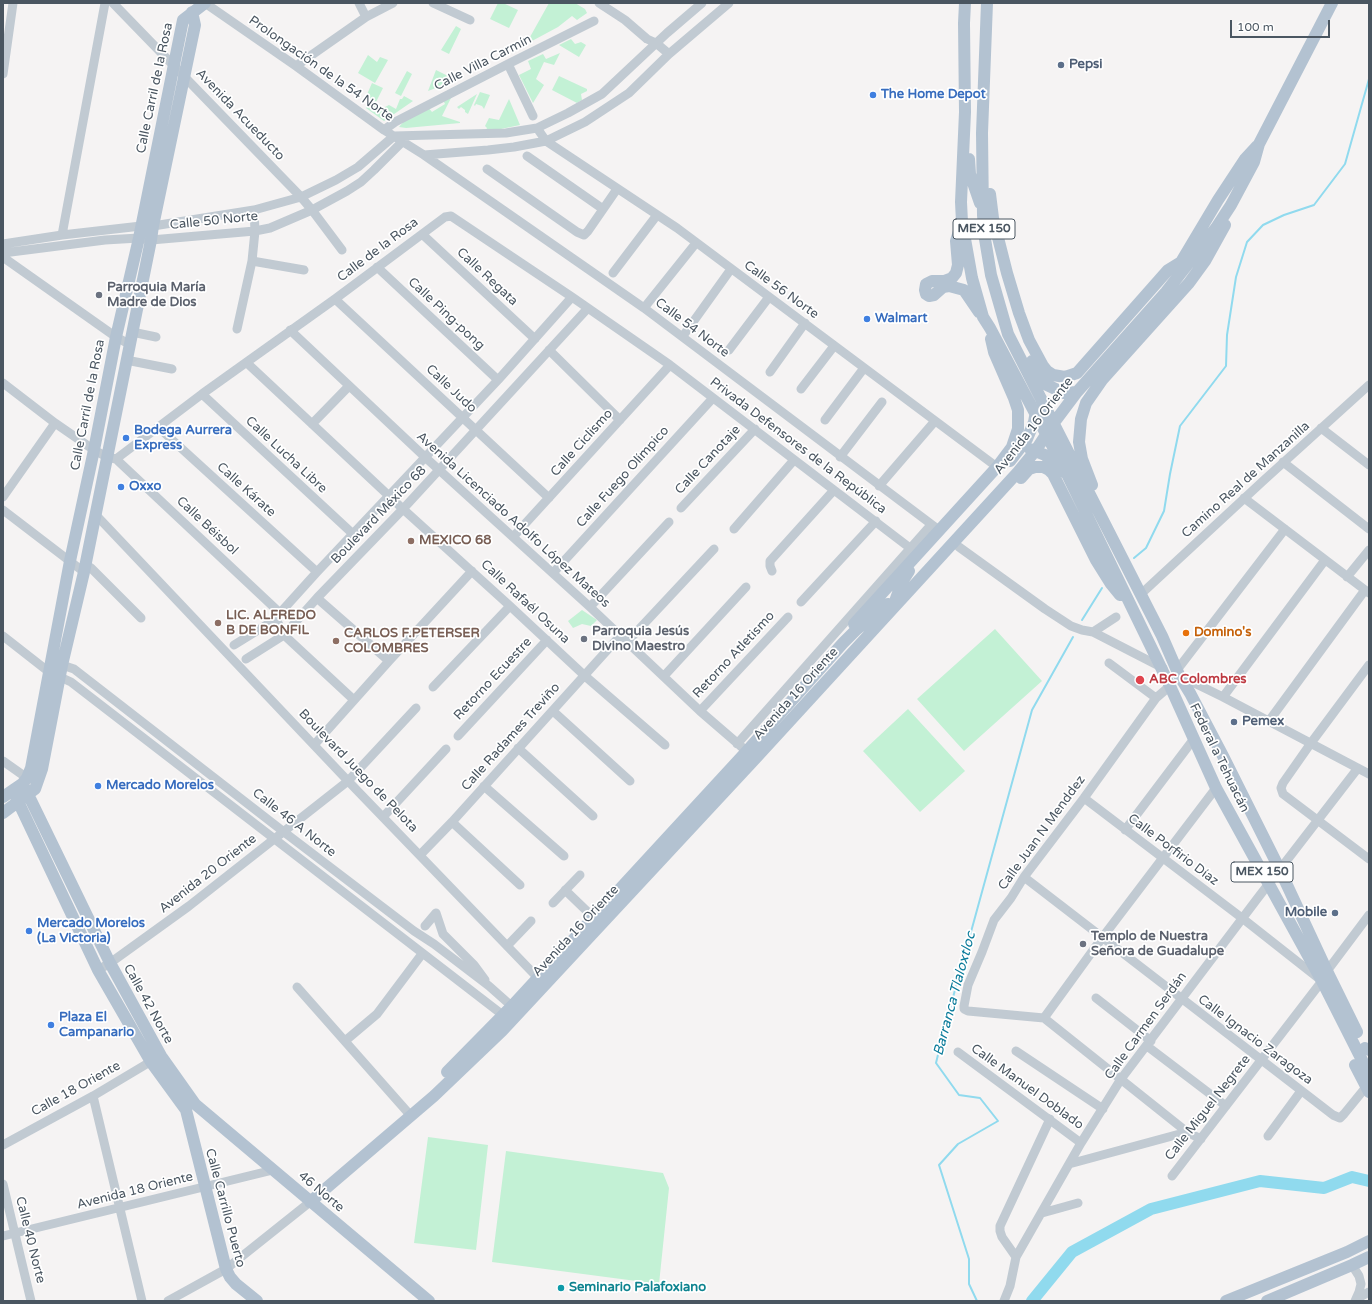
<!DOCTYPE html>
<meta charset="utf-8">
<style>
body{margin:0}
#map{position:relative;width:1372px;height:1304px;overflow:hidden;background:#f5f3f3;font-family:"Varela Round",sans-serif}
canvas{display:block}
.frame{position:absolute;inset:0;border:4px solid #4a5661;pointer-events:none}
.scale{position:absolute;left:1230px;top:20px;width:100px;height:18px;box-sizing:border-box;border:2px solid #4a5661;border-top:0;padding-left:5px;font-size:12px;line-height:14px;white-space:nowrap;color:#4a5661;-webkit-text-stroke:3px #fff;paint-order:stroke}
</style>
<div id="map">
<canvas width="1372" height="1304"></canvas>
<div class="frame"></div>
<div class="scale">100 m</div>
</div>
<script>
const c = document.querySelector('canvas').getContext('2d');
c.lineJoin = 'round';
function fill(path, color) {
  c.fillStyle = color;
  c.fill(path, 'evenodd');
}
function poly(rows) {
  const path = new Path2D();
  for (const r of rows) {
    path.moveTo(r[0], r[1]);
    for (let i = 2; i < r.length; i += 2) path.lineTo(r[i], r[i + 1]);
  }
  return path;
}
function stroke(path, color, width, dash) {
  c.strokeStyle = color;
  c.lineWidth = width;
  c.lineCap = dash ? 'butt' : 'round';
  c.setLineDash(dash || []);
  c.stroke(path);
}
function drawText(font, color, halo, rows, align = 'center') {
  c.font = font + ' "Varela Round",sans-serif';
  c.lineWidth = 3.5;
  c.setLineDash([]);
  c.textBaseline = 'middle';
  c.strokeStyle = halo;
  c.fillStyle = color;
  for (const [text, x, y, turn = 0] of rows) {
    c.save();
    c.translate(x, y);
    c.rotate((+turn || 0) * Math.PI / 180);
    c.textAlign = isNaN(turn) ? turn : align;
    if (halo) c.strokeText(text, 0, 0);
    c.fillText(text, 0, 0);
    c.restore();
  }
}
const green = poly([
 [498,3,503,3,518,10,509,28,490,19],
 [549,3,575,3,585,9,587,13,577,20,572,16,558,27,532,41,530,37],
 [456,26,461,29,449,54,441,50],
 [571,39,575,44,581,42,586,45,579,57,559,45],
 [560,53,554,65,544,62,536,79,544,85,533,103,519,75,531,69,528,61,543,54,546,59],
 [368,55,377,62,380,57,388,60,375,83,358,73],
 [436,70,450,77,449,83,428,91],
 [407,71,412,74,401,96,395,93],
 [559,76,587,89,587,91,581,94,582,100,577,103,552,90],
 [372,83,383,88,375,104,365,99],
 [480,92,490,95,484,109,482,106,476,104,475,106,474,105],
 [477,94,468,114,465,112,465,110,461,107,459,109,457,107],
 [404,96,413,101,384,121,366,108,368,103,383,108,389,105,396,109,400,99,402,99],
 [452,96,442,116,460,122,460,123,406,128,399,127,411,113,428,107,432,112,445,104,443,100],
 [509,99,520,125,487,132,485,132,487,128,485,126,489,118,499,120],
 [582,610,597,620,591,626,582,624,573,628,568,621],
 [995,629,1042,681,964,751,917,699],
 [908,709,965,771,920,812,863,751],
 [428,1137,488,1145,476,1250,414,1243],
 [506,1151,663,1173,669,1188,659,1284,492,1262]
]);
const stream = poly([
 [1134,558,1146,548,1164,511,1170,474,1180,426,1226,366,1227,335,1236,277,1247,242,1263,225,1284,215,1314,205,1345,164,1369,79],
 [1082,620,1102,588],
 [977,1301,969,1284,969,1259,939,1165,958,1144,998,1121,980,1098,959,1095,936,1063,944,1030,1032,710,1073,637]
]);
const river = poly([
 [1032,1301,1072,1252,1151,1209,1260,1181,1324,1188,1352,1177,1369,1181]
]);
const minor = poly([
 [113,3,301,197,312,210,342,250],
 [205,3,296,66,384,130,424,155,644,308,939,530],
 [359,3,366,17],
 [433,3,470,20],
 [599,3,625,20,647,39,656,43,669,54],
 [508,64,533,116],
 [296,66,366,17,393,3],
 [3,74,13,3],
 [537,128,546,141,677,228,997,467],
 [384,130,395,122,508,64,594,21],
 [394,136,506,133,537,128,568,113,602,94,667,33,702,3],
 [424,155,488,150,514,147,546,141,585,122,629,93,669,54,729,3],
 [527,156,603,209],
 [487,169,577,232,584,235,588,231,617,189],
 [422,234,535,339],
 [62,235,105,3],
 [3,244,62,235,141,226,153,226,254,210,301,197,336,180,358,167,394,136],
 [3,253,105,240,139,238,151,240,255,231,270,228,312,210,347,191,361,182,374,170,402,142],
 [3,254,7,260,116,337,129,344],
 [252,261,304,270],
 [377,267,498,380],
 [613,273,657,215],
 [335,299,549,498],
 [644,308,696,243],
 [237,329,252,261,255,231,254,210],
 [290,330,426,458,590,607,700,711,751,755],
 [132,332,156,337],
 [683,336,731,269],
 [549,350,620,420],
 [729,350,769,297],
 [126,360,172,369],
 [247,363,403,509,510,606,585,676,665,745],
 [770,372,805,323],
 [3,383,55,423,94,450,107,457,116,459,202,394,335,299,445,217,451,216,572,297,670,365,910,548],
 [801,389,834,346],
 [202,394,353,534],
 [825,420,864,368],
 [312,424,349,386],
 [158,427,317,572],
 [1321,428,1369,465],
 [840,457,882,402],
 [116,459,280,613],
 [1283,462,1369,529],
 [879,486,935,421],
 [3,497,55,423],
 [1244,498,1369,593],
 [681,508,755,429],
 [3,510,84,572],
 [95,514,348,781,537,977],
 [734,529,794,460],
 [513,537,670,365],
 [959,547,1045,609,1071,626,1082,630,1093,632,1163,668],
 [85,564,91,568,141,618],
 [772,571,770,566,770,561,834,490],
 [553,573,713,398],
 [1347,577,1369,550],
 [1141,594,1263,481,1369,385],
 [317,598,389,661],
 [801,602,876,521],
 [590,607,669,522],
 [276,619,284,635,354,700],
 [1093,632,1116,617],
 [3,636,49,672,71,682,508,1019],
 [627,642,714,549],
 [234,645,276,619,280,613,317,572,498,380,572,297],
 [246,659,284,635,317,598,403,509,588,308],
 [1109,663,1156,698],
 [56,665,68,667,74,669,284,832,414,931,434,944,489,986,516,1010],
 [1369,665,1311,743,1283,783,1281,788,1283,794,1369,859],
 [1177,670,1285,529],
 [664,676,746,587],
 [1180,676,1223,697,1369,774],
 [1170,686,1156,698,1084,798,1024,877,1011,898,994,920,982,952,968,985,964,1006,964,1009,968,1011,1044,1018,1187,1132,1201,1139],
 [433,687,510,606],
 [1223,697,1325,560],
 [553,711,630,781],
 [700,711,788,617],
 [1269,721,1365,590],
 [458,736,547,640],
 [737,744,931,525],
 [314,745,389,661,472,571],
 [518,748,593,816],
 [3,761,27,778,32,779],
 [484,786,564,856],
 [1084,798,1242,918,1322,981,1172,1176],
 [383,817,446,749],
 [452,822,520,885],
 [1125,830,1193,740],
 [420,855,452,822,620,636],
 [1024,877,1333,1115,1340,1118,1344,1114,1366,1087],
 [565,890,593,917],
 [553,903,580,875],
 [425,926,436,913,443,934,474,965,485,980],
 [507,946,531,921],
 [98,970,110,963,189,906,348,781,416,708],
 [1327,971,1369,915],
 [297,987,411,1116],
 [1096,998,1151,1041],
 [1044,1018,1102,938,1216,788],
 [345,1041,377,1014,422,954],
 [1147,1046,1226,1106],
 [1016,1051,1103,1109],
 [958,1052,1081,1143],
 [93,1096,142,1301],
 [1268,1136,1301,1091],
 [3,1145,93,1096,155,1059],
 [1069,1164,1187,1132],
 [3,1184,31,1301],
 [1042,1213,1078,1203],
 [3,1236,273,1170],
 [1016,1257,1002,1237,1000,1231,1000,1226,1050,1119],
 [1352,1265,1359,1276,1361,1284,1359,1292,1355,1301],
 [1356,1299,1369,1292],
 [168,1301,226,1269,310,1202],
 [1004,1301,1010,1286,1016,1257,1081,1143,1121,1079,1257,899,1358,768]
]);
const major = poly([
 [965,3,964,23,965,112,961,202,962,222,972,278,983,317,990,328,1064,468,1170,686,1216,788,1322,981,1369,1074],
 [987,3,982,133,983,215,985,239,991,275,1008,334,1162,636,1179,675,1190,693,1223,756,1280,870,1327,971,1357,1032],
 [969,159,970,174,980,203],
 [990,194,993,218,1007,273,1019,313,1029,340,1043,366,1047,371,1053,375,1065,377,1077,373,1168,270,1181,262],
 [961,225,956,241,958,265,956,273,952,278,944,281,932,281,926,284,925,290,926,294,929,296,934,295,943,287,949,286,964,290,979,312],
 [1181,262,1218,200,1245,159,1257,146],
 [1032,361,1040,378,1047,385,1064,393,1077,392],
 [1030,449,1045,455,1053,462,1060,472],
 [1010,461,1027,439,1034,422,1036,411],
 [1021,478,1029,469,1035,467,1043,467,1049,470,1053,474,1096,560,1111,584,1120,595],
 [1092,485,1082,459,1079,442,1081,419,1086,403,1102,380,1189,283,1205,261,1225,225],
 [894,604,902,582,909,571],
 [854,624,997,467,1012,447,1018,429,1018,410,1014,398,994,352,991,339],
 [25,788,110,963,161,1056,195,1104,429,1301],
 [15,795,98,970,151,1062,186,1110,226,1269,230,1277,236,1284,257,1301],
 [3,797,22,784,27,778,31,768,70,561,94,450,116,337,139,238,183,20,205,3],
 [3,813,35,789,42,769,62,665,84,572,151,240,153,226,195,25,192,12],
 [1365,1048,1369,1050],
 [1355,1065,1369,1092],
 [447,1072,512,1006,746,752,843,643,857,629,888,604],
 [310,1202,434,1096,502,1031,755,759,1018,472,1036,450,1053,424,1077,392,1166,292,1216,228,1231,205,1254,162,1259,144,1332,3],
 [1226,1301,1347,1252,1369,1241],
 [1267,1301,1352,1265,1369,1257]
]);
const markers = [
 [1061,65,4,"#5c6f8a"],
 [873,95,4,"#3f7fe0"],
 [99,295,4,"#6b7280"],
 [867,319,4,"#3f7fe0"],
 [126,438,4,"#3f7fe0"],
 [121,487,4,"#3f7fe0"],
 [411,541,4,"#8d6e63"],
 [218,623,4,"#8d6e63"],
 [1186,633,4,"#e8710a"],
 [584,639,4,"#6b7280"],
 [336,641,4,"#8d6e63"],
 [1140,680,5,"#e0444e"],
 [1234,722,4,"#5c6f8a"],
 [98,786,4,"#3f7fe0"],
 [1335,913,4,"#5c6f8a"],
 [29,931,4,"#3f7fe0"],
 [1083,944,4,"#6b7280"],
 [51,1025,4,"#3f7fe0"],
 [561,1288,4,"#0f9aa8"]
];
const shields = [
 [984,229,62],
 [1262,872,62]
];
const shieldNames = [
 ["MEX 150",984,229],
 ["MEX 150",1262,872]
];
const streetNames = [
 ["Calle Villa Carmín",483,63,-27],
 ["Prolongación de la 54 Norte",321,69,35],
 ["Calle Carril de la Rosa",155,88,-78],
 ["Avenida Acueducto",240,115,46],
 ["Calle 50 Norte",214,221,-6],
 ["Calle de la Rosa",378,250,-37],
 ["Calle Regata",487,277,43],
 ["Calle 56 Norte",781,290,36],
 ["Calle Ping-pong",446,314,43],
 ["Calle 54 Norte",692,328,37],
 ["Calle Judo",451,389,43],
 ["Calle Carril de la Rosa",88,405,-79],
 ["Avenida 16 Oriente",1034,426,-52],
 ["Calle Ciclismo",582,443,-48],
 ["Privada Defensores de la República",798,446,37],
 ["Calle Lucha Libre",286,455,43],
 ["Calle Canotaje",708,460,-47],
 ["Calle Fuego Olímpico",623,477,-48],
 ["Camino Real de Manzanilla",1246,480,-42],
 ["Calle Kárate",246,490,42],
 ["Boulevard México 68",379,515,-46],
 ["Avenida Licenciado Adolfo López Mateos",513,520,42],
 ["Calle Béisbol",207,526,43],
 ["Calle Rafaél Osuna",525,602,43],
 ["Retorno Atletismo",734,655,-47],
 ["Retorno Ecuestre",493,679,-47],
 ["Avenida 16 Oriente",796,694,-48],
 ["Calle Radames Treviño",511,737,-48],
 ["Federal a Tehuacán",1219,758,64],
 ["Boulevard Juego de Pelota",358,771,46],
 ["Calle 46 A Norte",294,823,38],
 ["Calle Juan N Menddez",1042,833,-54],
 ["Calle Porfirio Díaz",1173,850,37],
 ["Avenida 20 Oriente",208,874,-38],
 ["Avenida 16 Oriente",576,931,-47],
 ["Calle 42 Norte",148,1004,61],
 ["Calle Carmen Serdán",1146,1026,-54],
 ["Calle Ignacio Zaragoza",1255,1040,37],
 ["Calle Manuel Doblado",1027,1087,36],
 ["Calle 18 Oriente",76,1089,-29],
 ["Calle Miguel Negrete",1208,1108,-52],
 ["Avenida 18 Oriente",135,1191,-14],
 ["46 Norte",321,1192,40],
 ["Calle Carrillo Puerto",225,1208,75],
 ["Calle 40 Norte",30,1240,76]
];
const serviceNames = [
 ["Pepsi",1069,65],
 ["Pemex",1242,722],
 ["Mobile",1327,913,"right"]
];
const shopNames = [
 ["The Home Depot",881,95],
 ["Walmart",875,319],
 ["Bodega Aurrera",134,431],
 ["Express",134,446],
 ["Oxxo",129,487],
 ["Mercado Morelos",106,786],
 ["Mercado Morelos",37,924],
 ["(La Victoria)",37,939],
 ["Plaza El",59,1018],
 ["Campanario",59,1033]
];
const worshipNames = [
 ["Parroquia María",107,288],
 ["Madre de Dios",107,303],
 ["Parroquia Jesús",592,632],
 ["Divino Maestro",592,647],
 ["Templo de Nuestra",1091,937],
 ["Señora de Guadalupe",1091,952]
];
const educationNames = [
 ["MEXICO 68",419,541],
 ["LIC. ALFREDO",226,616],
 ["B DE BONFIL",226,631],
 ["CARLOS F.PETERSER",344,634],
 ["COLOMBRES",344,649]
];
const foodNames = [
 ["Domino's",1194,633]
];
const healthNames = [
 ["ABC Colombres",1149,680]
];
const cultureNames = [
 ["Seminario Palafoxiano",569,1288]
];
const waterNames = [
 ["Barranca Tlaloxtloc",955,994,-75]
];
fill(green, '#c3f1d5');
stroke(stream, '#90daee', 2);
stroke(river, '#90daee', 12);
stroke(minor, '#c1cad2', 9);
stroke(major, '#b3c2d1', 12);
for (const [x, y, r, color] of markers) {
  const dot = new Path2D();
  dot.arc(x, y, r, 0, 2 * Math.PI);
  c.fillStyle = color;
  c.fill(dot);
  stroke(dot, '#fff', 1.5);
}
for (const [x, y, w] of shields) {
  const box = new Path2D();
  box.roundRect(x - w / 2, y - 10, w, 20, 3);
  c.fillStyle = '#fff';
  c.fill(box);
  stroke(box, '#4a5661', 1);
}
drawText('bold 12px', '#4a5661', null, shieldNames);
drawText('13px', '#4a5661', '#fff', streetNames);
drawText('bold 13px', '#4e5e75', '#fff', serviceNames, 'left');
drawText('bold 13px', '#366cbe', '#fff', shopNames, 'left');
drawText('bold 13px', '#5b616d', '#fff', worshipNames, 'left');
drawText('bold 13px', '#785e54', '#fff', educationNames, 'left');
drawText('bold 13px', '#c56008', '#fff', foodNames, 'left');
drawText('bold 13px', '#be3a42', '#fff', healthNames, 'left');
drawText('bold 13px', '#0d838f', '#fff', cultureNames, 'left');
drawText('italic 14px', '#0c7c9b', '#fff', waterNames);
</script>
